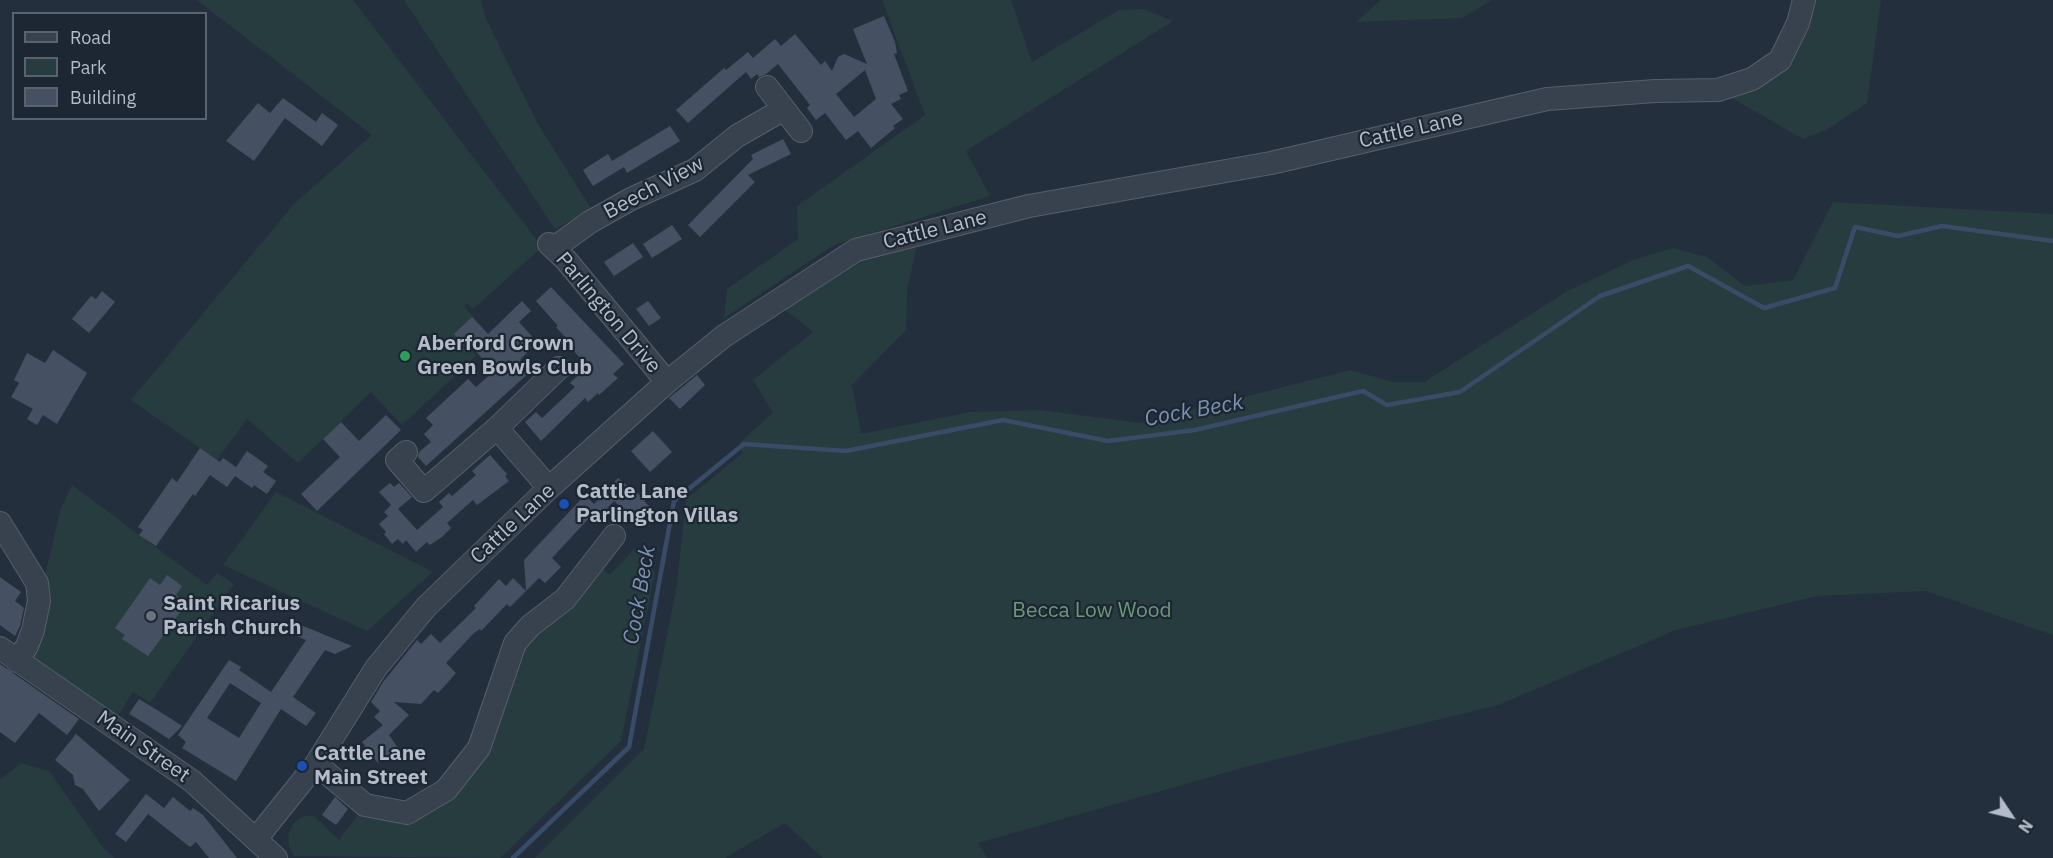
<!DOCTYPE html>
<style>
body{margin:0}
#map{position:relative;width:2053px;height:858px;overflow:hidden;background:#242f3e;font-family:"IBM Plex Sans",sans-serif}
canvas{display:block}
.legend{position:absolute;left:12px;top:12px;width:195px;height:108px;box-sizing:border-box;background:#1d2633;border:2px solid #59626f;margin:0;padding:8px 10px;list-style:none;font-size:18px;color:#b4bcc9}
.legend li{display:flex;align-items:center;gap:12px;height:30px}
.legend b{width:30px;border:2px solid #59626f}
.north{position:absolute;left:1981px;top:786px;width:60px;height:60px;-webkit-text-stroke:4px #1d2633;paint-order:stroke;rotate:125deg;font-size:16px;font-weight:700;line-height:24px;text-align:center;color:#b4bcc9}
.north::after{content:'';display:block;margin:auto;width:21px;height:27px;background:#b4bcc9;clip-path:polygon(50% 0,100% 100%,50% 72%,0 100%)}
</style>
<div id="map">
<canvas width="2053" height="858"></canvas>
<ul class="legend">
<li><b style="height:8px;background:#38414e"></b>Road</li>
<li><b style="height:16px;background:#263c3f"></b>Park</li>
<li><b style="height:16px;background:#455162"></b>Building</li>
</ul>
<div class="north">N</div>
</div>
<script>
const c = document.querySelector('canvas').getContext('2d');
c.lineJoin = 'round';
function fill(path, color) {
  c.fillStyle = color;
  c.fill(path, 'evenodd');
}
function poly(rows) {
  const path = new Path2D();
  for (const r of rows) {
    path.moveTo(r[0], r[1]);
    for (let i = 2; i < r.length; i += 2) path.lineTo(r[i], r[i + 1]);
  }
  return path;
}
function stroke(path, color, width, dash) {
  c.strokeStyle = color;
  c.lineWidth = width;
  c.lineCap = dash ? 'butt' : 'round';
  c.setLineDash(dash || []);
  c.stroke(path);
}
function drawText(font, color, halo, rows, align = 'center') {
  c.font = font + ' "IBM Plex Sans",sans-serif';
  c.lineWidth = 4.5;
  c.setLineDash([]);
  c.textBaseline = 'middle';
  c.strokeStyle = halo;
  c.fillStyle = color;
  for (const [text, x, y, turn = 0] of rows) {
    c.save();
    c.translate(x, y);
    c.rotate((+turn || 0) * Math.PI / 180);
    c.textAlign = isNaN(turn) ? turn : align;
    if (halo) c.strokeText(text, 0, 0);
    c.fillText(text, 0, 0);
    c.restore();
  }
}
const green = poly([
 [197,0,353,0,542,247,473,309,467,303,464,306,488,334,471,349,476,356,402,425,371,392,298,463,247,419,217,460,131,400,294,204,372,135],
 [404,0,481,0,486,19,538,124,592,210,555,229],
 [882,0,1011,0,1032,62,1119,10,1143,9,1173,21,966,151,990,196,834,245,724,318,727,289,798,239,797,206,925,115],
 [1381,0,1492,0,1462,18,1356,22],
 [1804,0,1881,0,1867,103,1826,130,1803,139,1718,90,1780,60],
 [1833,202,2053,214,2053,635,1926,591,1817,596,1676,630,1498,705,1245,767,978,843,987,858,823,858,785,823,725,858,535,858,644,749,677,585,686,499,743,453,739,443,773,413,753,380,813,332,774,301,856,250,919,234,907,292,906,330,852,385,861,434,970,412,1040,410,1141,423,1351,370,1393,382,1424,382,1566,292,1633,260,1672,248,1707,257,1745,286,1793,280],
 [72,485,207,585,217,573,234,584,150,703,133,692,112,725,17,661,41,626,49,609,51,594,44,580,60,511],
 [276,492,433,572,367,631,223,565],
 [636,547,655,572,621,741,500,858,294,856,289,846,288,835,293,824,302,817,313,815,339,840,360,812,408,821,429,814,448,801,519,656,597,563,610,575],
 [21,763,49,771,102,846,114,858,0,858,0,780]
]);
const stream = poly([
 [513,858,629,747,674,501,744,444,846,451,1003,420,1108,441,1195,430,1363,391,1387,405,1460,392,1600,296,1688,266,1764,308,1835,288,1855,227,1898,236,1942,226,2053,241]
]);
const building = poly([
 [884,16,895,42,897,53,894,54,908,91,899,95,901,99,891,104,903,119,893,126,895,128,871,148,858,131,846,140,825,113,816,120,807,108,810,105,778,64,766,74,759,77,757,74,751,79,746,72,688,123,676,110,724,68,726,70,748,52,753,58,775,39,781,46,795,34,821,65,825,61,832,71,838,57,844,54,867,64,853,29],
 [865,70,876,99,854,117,836,94],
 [283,98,316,122,322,113,338,125,322,146,285,118,254,161,226,141,258,103,270,113],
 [670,126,680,141,627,173,624,167,593,186,583,170,608,154,612,161],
 [783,139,791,154,748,175,755,182,700,237,688,225,753,159,751,155],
 [672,225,682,239,652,258,643,244],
 [633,243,643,257,614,276,604,262],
 [551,287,624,364,613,374,618,378,599,395,598,393,588,402,585,398,541,441,525,422,536,412,542,418,575,387,570,383,588,366,562,339,565,337,556,327,558,326,536,301],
 [102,291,115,302,89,333,72,319,91,296,96,299],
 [522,301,531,311,519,322,537,342,520,360,531,371,426,466,418,457,419,452,431,442,424,434,433,425,426,418,468,379,476,387,494,371,467,342,464,345,454,334,472,317,488,334],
 [648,301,661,318,649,326,636,309],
 [53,350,87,373,57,424,43,415,37,425,27,419,33,409,11,397,19,383,14,380,27,353,45,363],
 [697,375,705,385,680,409,669,398],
 [386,415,401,430,317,511,301,494,340,457,323,439,341,422,359,441],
 [653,431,672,452,650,472,631,451],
 [200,448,220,462,223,458,236,467,247,451,268,466,263,472,276,481,267,494,254,485,252,488,235,476,227,487,210,475,195,496,193,494,156,546,139,535,143,530,138,527,172,478,177,482],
 [490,455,507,474,505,476,509,481,477,505,473,500,447,523,451,528,442,537,430,545,427,542,416,552,406,540,403,544,398,539,392,544,384,534,386,532,379,524,388,516,384,512,391,505,379,492,390,483,394,487,399,483,412,497,398,509,417,530,443,507,439,502,449,493,452,496,476,475,472,471],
 [618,478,646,500,644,501,651,508,640,520,633,514,631,516,614,501,596,521,591,516,552,558,561,567,545,583,539,578,526,591,524,560,585,495,594,504],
 [167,575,182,586,176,595,187,603,148,656,122,639,125,635,115,628,150,578,160,585],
 [0,577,21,592,15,601,24,608,20,626,15,636,0,625],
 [513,578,526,591,510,607,507,604,481,631,480,629,474,633,446,663,456,673,450,680,438,693,434,690,421,704,394,702,409,715,389,735,398,748,378,763,362,742,383,725,374,717,380,711,371,702,383,682,417,640,421,644,431,634,440,643,476,608,474,606,499,579,506,586],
 [296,623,352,646,335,654,325,650,293,697,316,713,306,726,281,709,236,781,182,748,186,742,178,735,229,660,241,667,239,670,271,692,306,640,292,634],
 [230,683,261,703,239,738,207,718],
 [0,664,79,719,67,735,39,713,15,743,0,732],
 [139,699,170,718,182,726,169,739,141,721,129,714],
 [76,734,130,780,99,811,83,789,75,785,73,775,55,760],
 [146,794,164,808,173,797,190,811,193,808,203,815,237,858,209,858,196,842,190,847,148,814,126,842,115,834],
 [335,797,348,809,336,825,322,815]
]);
const minor = poly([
 [767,87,801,131],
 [549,244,566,260,667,382],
 [554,248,590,222,631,199,695,170,737,136,784,109],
 [497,428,549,488],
 [406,452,397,460,424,491,497,428,559,368],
 [0,523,37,583,39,601,33,630,27,646,17,661],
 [0,648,192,781,276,858],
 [316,764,365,805,407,813,446,790,479,748,515,643,530,626,565,599,614,536],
 [256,839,316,764,376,668,426,607,549,488,667,382,724,336,856,250,1029,206,1271,163,1547,99,1655,91,1718,90,1752,79,1780,60,1798,23,1804,0]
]);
const markers = [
 [405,356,6,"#2e9e5b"],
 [564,504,6,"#1a4fb4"],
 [151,616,6,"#6b7280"],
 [302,766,6,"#1a4fb4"]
];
const streetNames = [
 ["Cattle Lane",1411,130,-13],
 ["Beech View",654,188,-28],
 ["Cattle Lane",935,230,-14],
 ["Parlington Drive",608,313,50],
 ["Cattle Lane",513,524,-43],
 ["Main Street",143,747,35]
];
const poiNames = [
 ["Aberford Crown",417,344],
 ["Green Bowls Club",417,368],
 ["Cattle Lane",576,492],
 ["Parlington Villas",576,516],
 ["Saint Ricarius",163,604],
 ["Parish Church",163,628],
 ["Cattle Lane",314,754],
 ["Main Street",314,778]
];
const parkNames = [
 ["Becca Low Wood",1092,611]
];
const waterNames = [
 ["Cock Beck",1194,411,-10],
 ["Cock Beck",640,595,-80]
];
fill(green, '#263c3f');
stroke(stream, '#394c67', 4.5);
fill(building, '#455162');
stroke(minor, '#565f6c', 24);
stroke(minor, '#38414e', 22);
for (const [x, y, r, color] of markers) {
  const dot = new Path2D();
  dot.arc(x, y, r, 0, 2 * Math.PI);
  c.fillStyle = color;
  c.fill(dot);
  stroke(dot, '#1d2633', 2);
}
drawText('21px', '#b4bcc9', '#1d2633', streetNames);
drawText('bold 21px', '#b4bcc9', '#1d2633', poiNames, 'left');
drawText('21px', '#6b9a76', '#1d2633', parkNames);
drawText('italic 22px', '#7c92b1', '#1d2633', waterNames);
</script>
